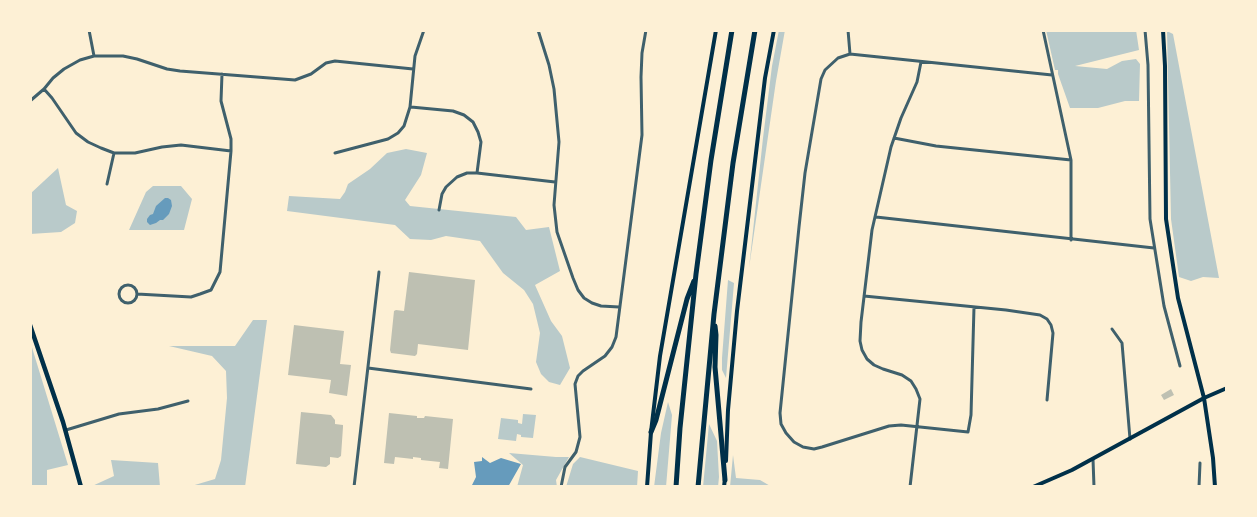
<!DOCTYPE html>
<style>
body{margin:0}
#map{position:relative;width:1257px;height:517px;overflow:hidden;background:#fdf0d5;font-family:"Times New Roman",serif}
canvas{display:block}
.frame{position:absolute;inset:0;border:32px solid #fdf0d5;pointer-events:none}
</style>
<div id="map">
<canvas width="1257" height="517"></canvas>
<div class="frame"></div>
</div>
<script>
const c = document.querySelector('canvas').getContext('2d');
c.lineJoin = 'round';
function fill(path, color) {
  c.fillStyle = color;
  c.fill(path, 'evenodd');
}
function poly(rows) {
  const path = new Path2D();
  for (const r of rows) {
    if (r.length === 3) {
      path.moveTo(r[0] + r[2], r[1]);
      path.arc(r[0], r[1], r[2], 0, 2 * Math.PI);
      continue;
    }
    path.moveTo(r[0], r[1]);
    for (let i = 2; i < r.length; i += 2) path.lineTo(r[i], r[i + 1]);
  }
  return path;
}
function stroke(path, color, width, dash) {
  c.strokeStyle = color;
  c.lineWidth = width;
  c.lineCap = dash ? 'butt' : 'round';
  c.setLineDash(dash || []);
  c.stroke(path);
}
const green = poly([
 [779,30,785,30,776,81,749,268,763,138,772,66],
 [1046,30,1136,30,1139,50,1075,66,1107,69,1122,61,1136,59,1140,64,1139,101,1125,101,1098,108,1070,108,1058,74,1058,70,1055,70],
 [1167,31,1173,34,1219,278,1203,277,1191,281,1179,277,1171,219],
 [406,149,427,153,421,175,405,200,410,206,516,217,526,230,549,227,560,271,535,285,551,321,562,336,570,368,560,385,549,382,541,374,536,362,540,333,533,304,524,290,503,273,480,241,446,236,431,240,410,239,395,225,287,211,289,196,340,199,345,192,348,184,370,169,387,153],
 [58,168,66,205,77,211,75,223,61,232,30,234,30,194],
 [153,186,181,186,192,199,184,230,129,230,146,192],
 [728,280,734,283,726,378,722,370,722,358],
 [253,320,267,320,245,487,188,487,215,479,221,460,227,398,226,371,212,356,169,346,235,346],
 [30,341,68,465,47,470,47,487,30,487],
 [668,402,672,415,666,487,654,487,661,433],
 [523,414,536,415,533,438,521,437,521,435,517,434,516,441,498,439,501,418,518,420,518,423,522,424],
 [709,424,717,441,719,477,718,487,703,487],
 [509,453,556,457,569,457,556,480,557,487,517,487,523,465],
 [733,455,736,478,760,480,772,487,730,487],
 [580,457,638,471,637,487,566,487,573,464],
 [111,460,158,463,160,487,90,487,114,476]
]);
const water = poly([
 [165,198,168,198,171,200,172,206,169,214,163,220,160,220,156,223,150,225,147,222,147,219,150,215,153,214,156,206],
 [482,457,490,463,501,458,521,464,508,487,471,487,476,477,474,462,482,461]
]);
const building = poly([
 [409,272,475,280,468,350,418,344,417,354,415,356,391,353,390,350,394,311,396,310,404,311],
 [294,325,344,331,340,364,351,365,347,396,329,393,331,380,288,375],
 [1171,389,1174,395,1164,400,1161,395],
 [301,412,331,415,335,420,335,424,343,425,343,427,341,456,338,458,330,457,330,464,326,467,296,464],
 [389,413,417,416,417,418,424,418,425,416,453,419,448,469,439,468,440,462,421,460,421,458,413,457,413,459,395,457,394,464,384,463]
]);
const minor = poly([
 [89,30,94,56],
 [538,30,549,65,554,89,559,142,554,205,557,232,573,278,578,290,584,298,592,303,601,306,619,307],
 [848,30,850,54],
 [1043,30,1071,160,1071,240],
 [1145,30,1148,65,1150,219,1164,306,1180,366],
 [44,89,52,98,76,133,88,142,101,148,114,153,135,153,162,147,181,145,231,151],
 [30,101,44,89,53,78,64,69,80,60,94,56,123,56,137,59,167,69,180,71,295,80,311,74,326,63,335,61,413,69],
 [411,107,453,111,464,115,473,122,478,132,481,142,477,173],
 [894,138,936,146,1071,160],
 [335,153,388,139,398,133,404,126,410,107,415,56,424,30],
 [107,184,114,153],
 [439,210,442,194,446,187,457,177,467,173,477,173,555,182],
 [876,217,1154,248],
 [128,294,9],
 [137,294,191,297,200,294,211,290,220,272,231,151,231,139,221,101,222,74],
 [864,296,1006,310,1040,315,1047,319,1051,325,1053,333,1047,400],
 [974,307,971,415,968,432,901,425,889,426,822,447,814,449,803,447,794,442,786,433,781,424,780,413,799,227,805,173,821,79,825,70,838,58,850,54,1052,75],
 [1112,329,1122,343,1130,439],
 [368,368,531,389],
 [66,430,119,414,158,409,188,401],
 [1093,459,1094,487],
 [354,487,379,272],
 [561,487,565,467,576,452,580,437,575,384,578,376,583,371,605,356,612,347,616,337,642,135,641,77,642,53,646,30],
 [910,487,920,399,916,389,911,381,902,375,883,369,874,365,867,359,862,350,860,341,861,322,872,230,891,147,901,118,917,82,921,62],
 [1199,487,1200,463]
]);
const secondary = poly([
 [1163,30,1165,66,1166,219,1178,298,1204,398,1213,458,1215,487],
 [726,461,728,410,737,311,765,78,774,30],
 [647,487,651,432,660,356,716,30],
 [724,487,725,478],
 [1033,487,1072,470,1204,398,1227,388]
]);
const primary = poly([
 [30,325,63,422,81,487]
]);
const motorway = poly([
 [715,326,716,335,715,367,725,480],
 [651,432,656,420,687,299,694,281],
 [676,487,680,428,696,274,711,160,732,30],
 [698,487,714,314,733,163,755,30]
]);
fill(green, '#b9caca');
fill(water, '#669bbc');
fill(building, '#bec0b2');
stroke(minor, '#3f606c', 3);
stroke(secondary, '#003049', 4);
stroke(primary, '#003049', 4.5);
stroke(motorway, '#003049', 5);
</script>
